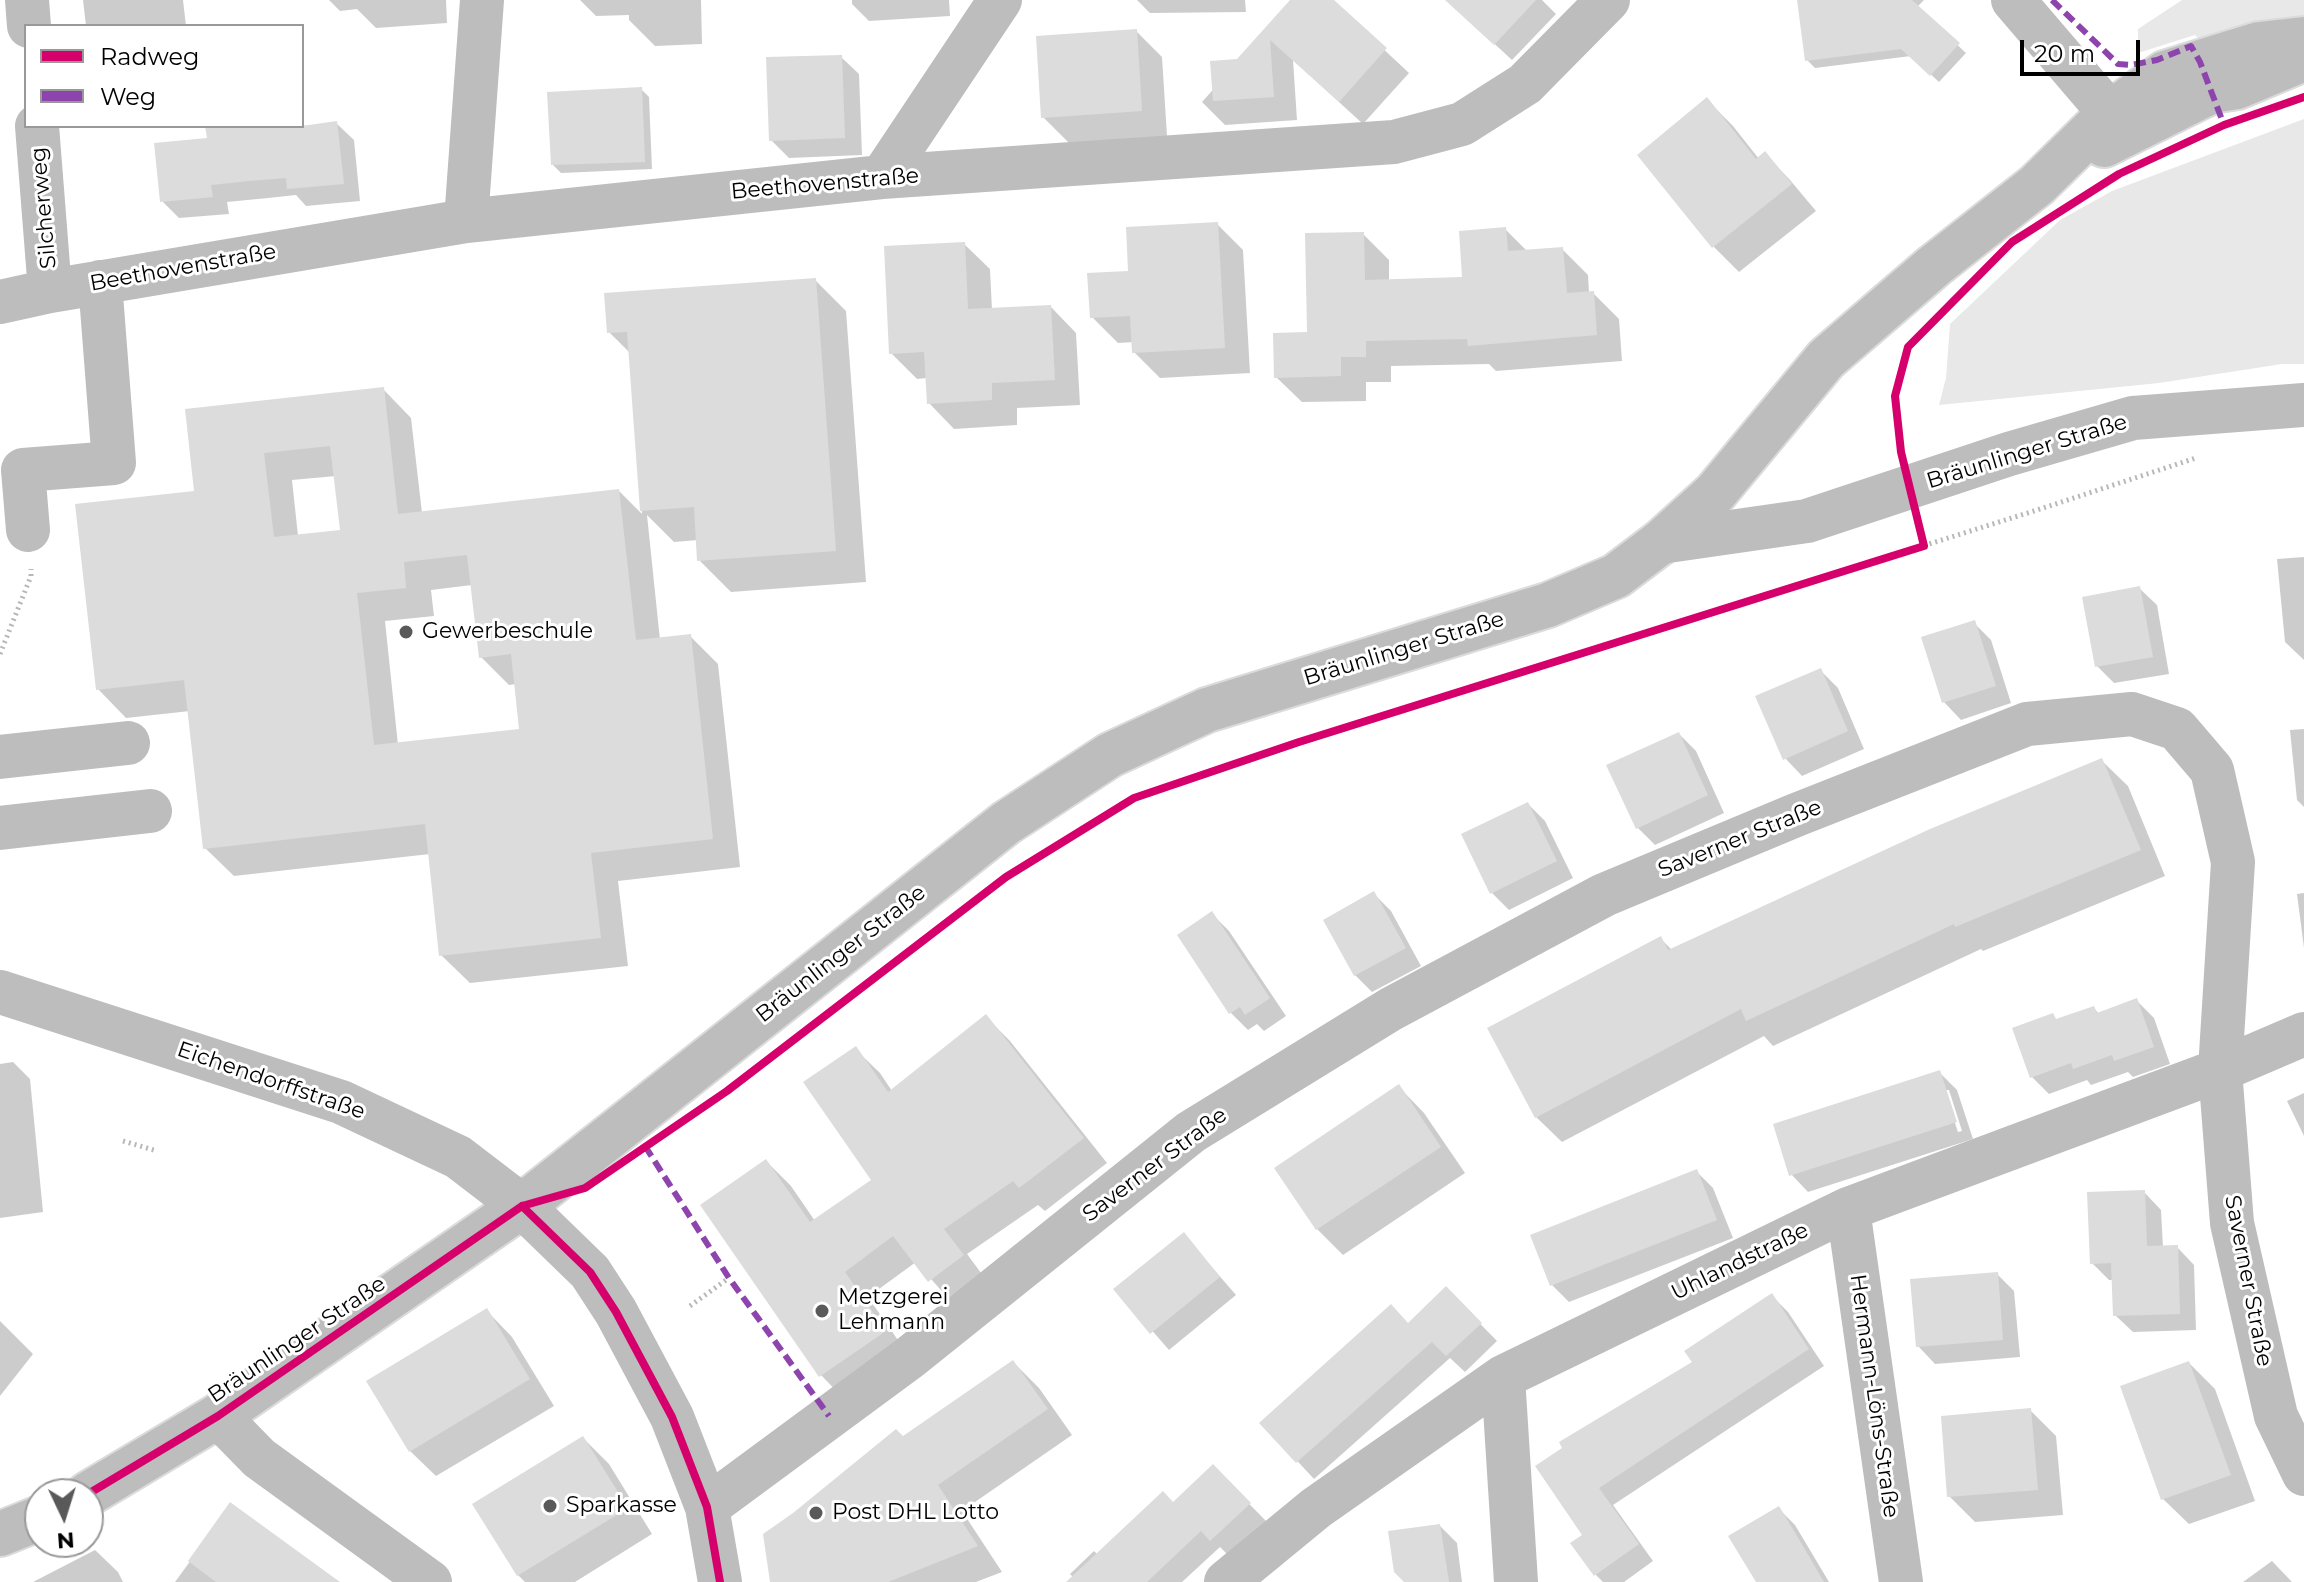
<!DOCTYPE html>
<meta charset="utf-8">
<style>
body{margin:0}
#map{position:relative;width:2304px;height:1582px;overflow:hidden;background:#fff;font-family:Montserrat,sans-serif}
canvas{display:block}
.legend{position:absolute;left:24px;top:24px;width:280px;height:104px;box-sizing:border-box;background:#fff;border:2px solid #999;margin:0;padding:10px 14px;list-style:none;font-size:24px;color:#000}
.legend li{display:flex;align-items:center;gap:16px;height:40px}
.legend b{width:40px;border:2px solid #999}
.north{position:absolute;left:24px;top:1478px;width:80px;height:80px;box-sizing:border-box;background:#fff;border:2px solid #999;border-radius:50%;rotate:176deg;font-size:22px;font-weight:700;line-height:32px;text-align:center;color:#000}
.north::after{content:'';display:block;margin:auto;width:28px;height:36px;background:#595959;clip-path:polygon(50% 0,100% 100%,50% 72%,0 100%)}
.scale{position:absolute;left:2020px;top:40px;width:120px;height:36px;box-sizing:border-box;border:4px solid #000;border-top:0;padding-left:10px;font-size:24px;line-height:28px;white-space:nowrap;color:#000;-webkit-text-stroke:6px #fff;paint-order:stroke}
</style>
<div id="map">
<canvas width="2304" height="1582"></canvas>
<ul class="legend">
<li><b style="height:10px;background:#d6006c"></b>Radweg</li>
<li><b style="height:10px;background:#8e44ad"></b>Weg</li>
</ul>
<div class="north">N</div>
<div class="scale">20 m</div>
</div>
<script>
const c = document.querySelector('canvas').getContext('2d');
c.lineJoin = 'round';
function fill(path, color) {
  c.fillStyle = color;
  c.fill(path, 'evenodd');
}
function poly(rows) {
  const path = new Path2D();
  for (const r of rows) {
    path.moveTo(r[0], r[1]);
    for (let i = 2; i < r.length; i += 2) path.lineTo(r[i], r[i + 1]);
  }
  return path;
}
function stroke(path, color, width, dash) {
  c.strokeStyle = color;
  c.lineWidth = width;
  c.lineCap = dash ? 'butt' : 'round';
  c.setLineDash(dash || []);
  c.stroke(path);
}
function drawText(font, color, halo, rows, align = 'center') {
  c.font = font + ' Montserrat,sans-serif';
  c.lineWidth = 6;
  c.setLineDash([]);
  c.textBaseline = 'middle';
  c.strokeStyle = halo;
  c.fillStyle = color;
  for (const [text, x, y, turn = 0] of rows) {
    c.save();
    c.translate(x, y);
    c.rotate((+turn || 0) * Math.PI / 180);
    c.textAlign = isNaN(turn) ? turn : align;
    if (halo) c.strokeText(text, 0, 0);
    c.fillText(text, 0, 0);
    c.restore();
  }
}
const green = poly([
 [2182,0,2304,0,2304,16,2204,44,2195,35,2138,53,2138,29],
 [2304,119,2304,364,2282,364,2159,383,1939,405,1946,378,1950,324,2060,220,2112,191]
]);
const shadow = poly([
 [83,0,183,0,186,26,86,26],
 [329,0,446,0,447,23,376,28,357,9,340,11],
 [580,0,701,0,702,44,655,46,629,20,629,15,596,16],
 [852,0,949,0,950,16,869,21,852,4],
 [1137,0,1245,0,1246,12,1150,13],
 [1293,0,1331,0,1409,73,1363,124,1293,60,1297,120,1225,125,1202,102],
 [1447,0,1542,0,1556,14,1512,60],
 [1819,0,1924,0,1917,7,1966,53,1939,82,1911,56,1815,68,1807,60],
 [1136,31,1162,57,1167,136,1069,143,1043,117],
 [841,57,859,74,862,155,789,158,771,140],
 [641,89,649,97,652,169,561,173,553,165],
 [1707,100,1733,126,1759,159,1765,154,1790,180,1816,211,1739,272,1714,247],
 [336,123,354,140,360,201,306,206,296,195,268,198,227,202,229,214,179,218,162,201,209,139,207,126,291,127],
 [1217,224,1243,250,1250,373,1160,378,1134,352,1134,342,1118,343,1092,317,1130,273],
 [1505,229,1528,252,1562,249,1588,275,1589,293,1593,293,1619,319,1622,361,1496,371,1489,364,1391,366,1391,382,1366,382,1366,401,1302,402,1276,377,1309,334,1363,234,1389,260,1389,282,1465,279],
 [964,244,990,269,992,310,1051,307,1076,333,1080,405,1017,408,1017,425,954,429,929,403,927,378,917,379,891,353],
 [815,280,846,311,866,582,731,592,699,560,698,540,674,542,647,515,660,640,690,636,718,664,740,867,618,881,628,966,470,983,441,955,430,854,234,876,205,848,190,711,126,718,98,689,196,493,187,411,383,389,411,418,422,513,619,491,642,514,630,353,609,332],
 [336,476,342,532,298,536,292,480],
 [472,585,481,657,509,685,516,684,521,731,398,745,385,621,434,616,431,590],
 [2304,557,2304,660,2285,642,2277,559],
 [2139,588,2157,605,2169,674,2114,683,2097,666],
 [1974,623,1991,640,2011,703,1961,720,1944,702],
 [1820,670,1838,688,1864,749,1802,776,1785,758],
 [2304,729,2304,807,2297,800,2290,730],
 [1679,734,1696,751,1724,813,1655,845,1637,827],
 [2102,761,2128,786,2165,876,1983,951,1981,949,1773,1046,1764,1036,1562,1142,1536,1117,1660,938,1673,951],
 [1528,804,1545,821,1573,878,1509,910,1492,893],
 [2304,893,2304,948,2297,894],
 [1374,894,1391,911,1421,966,1372,992,1355,975],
 [1212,914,1229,931,1286,1016,1264,1031,1257,1024,1248,1030,1231,1013],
 [2137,1001,2154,1018,2170,1064,2133,1077,2128,1072,2091,1085,2087,1080,2049,1094,2032,1077,2052,1015,2058,1021,2094,1008,2099,1014],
 [986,1017,1010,1041,1107,1163,1045,1211,1038,1205,967,1254,987,1281,954,1305,916,1262,868,1297,909,1356,845,1400,821,1375,766,1161,791,1186,815,1221,874,1180,855,1049,880,1073,892,1091],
 [13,1062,30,1079,43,1212,0,1218,0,1064],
 [1939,1072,1957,1090,1973,1139,1808,1192,1791,1174],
 [1944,1090,1949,1090,1962,1131,1958,1132],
 [1399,1087,1424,1113,1465,1173,1343,1255,1317,1229],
 [2304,1093,2304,1136,2287,1101],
 [1696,1171,1713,1188,1733,1238,1569,1302,1552,1285],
 [2144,1192,2161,1210,2163,1248,2177,1247,2194,1265,2196,1330,2133,1332,2115,1315,2114,1280,2109,1280,2092,1263],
 [1184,1235,1236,1295,1169,1350,1116,1289],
 [1997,1274,2014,1291,2020,1357,1935,1364,1918,1346],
 [1446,1289,1497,1341,1465,1372,1450,1358,1314,1479,1262,1423,1409,1325],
 [1772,1296,1788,1312,1824,1366,1613,1505,1653,1561,1624,1582,1603,1582,1596,1575,1584,1535,1538,1467,1695,1363],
 [487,1311,512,1337,554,1406,436,1476,410,1451],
 [0,1321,33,1354,0,1396],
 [1013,1362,1039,1388,1072,1435,962,1511,1002,1572,976,1582,772,1582,903,1439],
 [2189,1363,2215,1389,2255,1501,2189,1524,2163,1499],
 [2030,1410,2056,1436,2063,1515,1975,1522,1949,1496],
 [583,1438,609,1464,652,1534,575,1582,525,1582,518,1575],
 [1213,1467,1266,1521,1229,1556,1220,1547,1182,1582,1078,1582,1070,1574,1094,1551,1098,1555,1173,1504],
 [231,1505,337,1582,175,1582],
 [1778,1508,1795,1525,1829,1582,1758,1582],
 [1440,1526,1457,1543,1462,1582,1406,1582],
 [95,1550,118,1572,123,1582,33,1582],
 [2272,1561,2292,1582,2243,1582]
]);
const building = poly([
 [1290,0,1334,0,1387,48,1339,102,1270,40,1274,97,1213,101,1210,61,1237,59],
 [1445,0,1536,0,1494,45],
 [1797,0,1912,0,1960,43,1930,76,1901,49,1805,61],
 [1137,29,1142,111,1041,118,1036,36],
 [842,55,845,138,769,141,766,57],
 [642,87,645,162,551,165,547,92],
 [1707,97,1756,159,1765,151,1792,184,1712,248,1637,155],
 [337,121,344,184,287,189,286,178,249,181,211,185,213,197,160,202,154,143,207,138,205,126,302,126],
 [1218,222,1225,348,1132,353,1130,316,1090,318,1087,273,1128,271,1126,227],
 [1506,227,1508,251,1563,247,1567,293,1594,291,1597,335,1468,346,1467,339,1366,341,1366,357,1341,357,1341,376,1274,378,1273,333,1307,332,1305,233,1364,232,1365,280,1462,277,1459,231],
 [965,242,968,309,1051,305,1055,380,992,383,992,400,927,404,924,352,889,354,884,246],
 [816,278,836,551,697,561,694,507,640,511,627,332,607,333,604,293],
 [384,387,398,514,619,489,636,640,691,634,713,839,591,853,601,938,439,956,425,824,203,849,184,680,96,690,75,504,194,491,185,409],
 [330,446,340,530,274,537,264,453],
 [467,555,479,658,511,654,519,729,374,745,357,593,406,588,404,562],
 [2140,586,2153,657,2095,667,2082,597],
 [1975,620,1996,686,1942,703,1921,637],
 [1821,668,1848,731,1783,760,1755,696],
 [1679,732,1708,795,1636,829,1606,765],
 [2102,758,2141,850,1955,927,1954,924,1746,1021,1741,1009,1535,1118,1487,1028,1661,936,1668,950,1930,829],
 [1528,802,1557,861,1490,894,1461,834],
 [1374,891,1406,948,1354,976,1323,920],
 [1212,911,1270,998,1245,1015,1240,1007,1229,1014,1177,935],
 [2137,998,2154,1047,2114,1061,2112,1055,2073,1069,2071,1063,2030,1078,2012,1028,2053,1013,2056,1019,2094,1006,2097,1013],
 [986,1014,1084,1138,1019,1188,1013,1181,944,1229,964,1255,928,1282,893,1236,845,1272,886,1331,819,1377,700,1205,766,1159,810,1222,871,1180,803,1082,856,1046,888,1092],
 [1940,1070,1957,1122,1789,1176,1773,1124],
 [1399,1084,1441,1147,1316,1230,1274,1168],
 [1697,1169,1717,1220,1550,1286,1530,1235],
 [2145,1190,2147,1246,2178,1245,2180,1314,2113,1316,2111,1263,2090,1264,2087,1192],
 [1184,1232,1220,1277,1150,1334,1113,1289],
 [1998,1272,2003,1340,1916,1347,1910,1279],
 [1446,1286,1482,1323,1446,1356,1432,1342,1296,1463,1259,1423,1391,1304,1408,1323],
 [1772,1293,1809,1349,1599,1488,1639,1544,1594,1576,1570,1543,1582,1535,1535,1466,1562,1448,1559,1442,1692,1362,1684,1351],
 [487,1308,530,1379,409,1452,366,1381],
 [1013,1360,1048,1409,938,1485,978,1546,888,1582,770,1582,763,1534,793,1513,896,1429,903,1436],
 [2189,1361,2231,1475,2161,1500,2120,1386],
 [2031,1408,2038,1490,1947,1497,1941,1416],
 [583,1436,628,1508,517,1576,472,1504],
 [1213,1464,1251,1503,1210,1541,1201,1531,1147,1582,1066,1582,1163,1491,1173,1502],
 [230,1502,340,1582,216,1582,188,1561],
 [1779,1506,1800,1541,1824,1582,1756,1582,1728,1536],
 [1440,1524,1449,1582,1404,1582,1394,1572,1388,1531]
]);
const path = poly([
 [0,654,31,576,31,569],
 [1043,854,1134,798,1299,742,2034,511,2196,458],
 [123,1141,157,1151],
 [690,1306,729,1278]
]);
const minor = poly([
 [27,0,29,26],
 [2013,0,2126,132],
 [37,126,50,291],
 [882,177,1000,0],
 [466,221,482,0],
 [0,302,50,291,466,221,882,177,1394,142,1462,124,1525,84,1608,0],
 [28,530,23,470,114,463,100,282],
 [1661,542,1807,521,2009,454,2133,418,2304,405],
 [0,757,128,743],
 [0,828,150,811],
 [0,992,341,1102,458,1157,522,1206,590,1272,616,1312,672,1417,707,1507,720,1582],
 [1848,1209,1901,1582],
 [1503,1377,1516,1582],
 [218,1416,259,1458,430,1582],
 [707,1507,909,1358,1191,1132,1391,1009,1604,895,1796,815,2027,724,2132,714,2177,729,2212,770,2233,862,2220,1070,2232,1223,2276,1416,2304,1474],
 [1226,1582,1316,1508,1503,1377,1848,1209,2220,1070,2304,1034]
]);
const major = poly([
 [2104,145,2212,91,2237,87,2304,59],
 [88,1494,218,1416,522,1206,1006,823,1110,755,1207,710,1548,605,1616,576,1661,542,1715,493,1826,359,1934,266,2037,185,2109,114,2165,73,2259,44,2304,39],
 [0,1534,40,1518]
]);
const quiet = poly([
 [2052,0,2118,64,2131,65,2157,60,2191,46,2200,62,2224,125],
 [645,1146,729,1278,829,1416]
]);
const cycleway = poly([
 [522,1206,590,1272,616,1312,672,1417,707,1507,720,1582],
 [88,1494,218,1416,522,1206,585,1188,727,1091,1006,877,1134,798,1299,742,1924,546,1901,452,1895,396,1908,347,2012,242,2119,174,2224,125,2304,97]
]);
const markers = [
 [406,632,8,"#595959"],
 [822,1311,8,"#595959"],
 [550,1506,8,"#595959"],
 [816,1513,8,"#595959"]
];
const streetNames = [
 ["Beethovenstraße",825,184,-5],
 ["Silcherweg",44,208,-95],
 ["Beethovenstraße",183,268,-10],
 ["Bräunlinger Straße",2027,452,-17],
 ["Bräunlinger Straße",1404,649,-17],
 ["Saverner Straße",1740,839,-22],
 ["Bräunlinger Straße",841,954,-38],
 ["Eichendorffstraße",271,1081,19],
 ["Saverner Straße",1155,1165,-37],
 ["Uhlandstraße",1740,1262,-26],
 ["Saverner Straße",2248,1281,79],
 ["Bräunlinger Straße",297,1340,-34],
 ["Hermann-Löns-Straße",1874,1396,82]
];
const poiNames = [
 ["Gewerbeschule",422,632],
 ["Metzgerei",838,1298],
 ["Lehmann",838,1323],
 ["Sparkasse",566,1506],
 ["Post DHL Lotto",832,1513]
];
fill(green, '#e8e8e8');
fill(shadow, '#0003');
fill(building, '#dcdcdc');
stroke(major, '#dbdbdb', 48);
stroke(path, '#b8b8b8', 5, [2, 4]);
stroke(minor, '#bdbdbd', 44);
stroke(major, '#bdbdbd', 44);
stroke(quiet, '#8e44ad', 6, [12, 6]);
stroke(cycleway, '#d6006c', 8);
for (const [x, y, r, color] of markers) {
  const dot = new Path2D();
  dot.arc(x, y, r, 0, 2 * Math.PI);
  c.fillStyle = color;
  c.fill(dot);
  stroke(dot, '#fff', 3);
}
drawText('22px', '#000', '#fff', streetNames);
drawText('22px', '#000', '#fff', poiNames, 'left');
</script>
